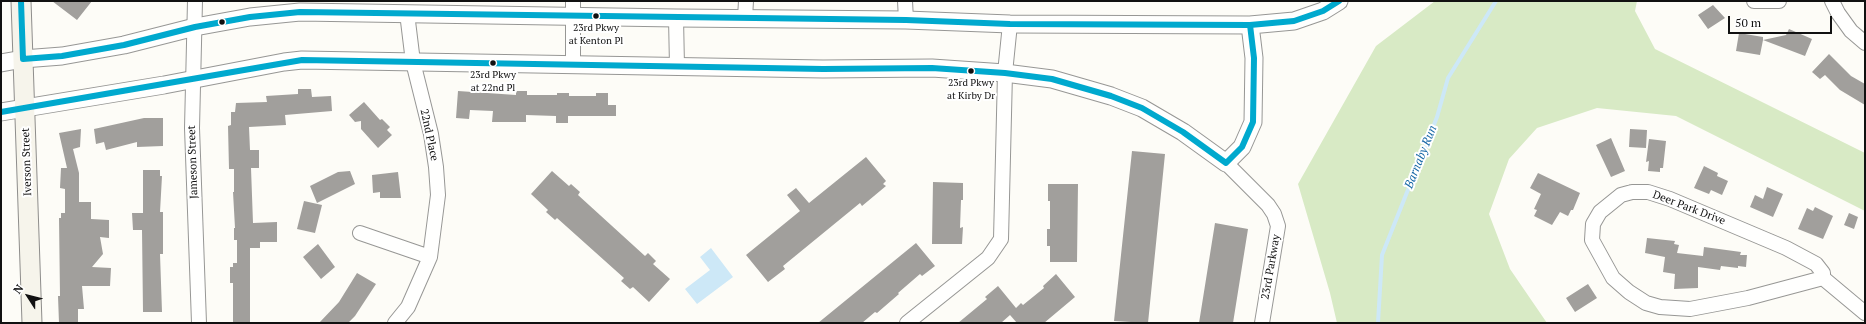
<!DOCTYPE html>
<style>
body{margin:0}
#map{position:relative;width:1866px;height:324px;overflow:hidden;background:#fdfcf7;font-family:"PT Serif",serif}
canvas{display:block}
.frame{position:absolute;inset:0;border:2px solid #111;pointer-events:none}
.north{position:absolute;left:8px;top:276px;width:40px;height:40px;-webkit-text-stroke:3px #fff;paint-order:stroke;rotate:306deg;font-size:11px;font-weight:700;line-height:16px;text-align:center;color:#111}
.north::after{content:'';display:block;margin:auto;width:14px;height:18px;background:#111;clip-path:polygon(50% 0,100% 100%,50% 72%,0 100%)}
.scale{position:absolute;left:1728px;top:16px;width:104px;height:18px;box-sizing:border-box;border:2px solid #111;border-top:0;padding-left:5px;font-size:12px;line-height:14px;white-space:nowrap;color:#111;-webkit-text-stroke:3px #fff;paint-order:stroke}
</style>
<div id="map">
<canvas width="1866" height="324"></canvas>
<div class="frame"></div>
<div class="north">N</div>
<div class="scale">50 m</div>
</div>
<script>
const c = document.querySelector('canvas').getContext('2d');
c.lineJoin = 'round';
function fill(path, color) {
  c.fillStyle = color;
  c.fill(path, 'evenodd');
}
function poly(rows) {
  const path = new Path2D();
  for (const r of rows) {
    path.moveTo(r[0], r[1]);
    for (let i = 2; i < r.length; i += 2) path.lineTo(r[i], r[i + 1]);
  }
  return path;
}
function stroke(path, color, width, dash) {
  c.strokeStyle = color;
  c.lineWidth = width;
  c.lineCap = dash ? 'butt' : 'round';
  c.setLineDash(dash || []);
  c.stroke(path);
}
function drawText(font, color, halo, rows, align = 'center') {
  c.font = font + ' "PT Serif",serif';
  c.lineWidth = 4;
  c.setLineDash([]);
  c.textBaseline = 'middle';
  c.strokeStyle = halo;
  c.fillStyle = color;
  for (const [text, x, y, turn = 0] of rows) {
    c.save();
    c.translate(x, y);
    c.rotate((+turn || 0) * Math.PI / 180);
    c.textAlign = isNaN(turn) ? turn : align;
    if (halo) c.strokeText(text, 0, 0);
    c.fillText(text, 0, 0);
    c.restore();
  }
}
const forest = poly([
 [1435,1,1637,1,1635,11,1655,49,1865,153,1865,211,1676,116,1597,108,1537,128,1509,159,1489,214,1510,269,1547,323,1337,323,1330,293,1298,184,1376,46]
]);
const water = poly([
 [711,248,733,277,697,304,685,289,710,270,700,257]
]);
const stream = poly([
 [1378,323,1382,255,1437,117,1448,78,1496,1]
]);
const building = poly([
 [52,1,92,1,77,20],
 [1713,5,1725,18,1708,29,1698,15],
 [1789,29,1812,39,1805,56,1763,40,1760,55,1736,51,1739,33,1763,37,1763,40,1786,35],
 [1829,54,1851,76,1865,84,1865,105,1840,90,1825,75,1820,79,1812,72],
 [298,89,311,89,312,97,331,96,332,111,285,115,286,125,249,127,250,150,259,150,259,168,251,168,253,223,277,222,277,242,260,242,260,248,250,248,250,323,233,323,233,283,230,283,230,267,233,267,233,263,237,263,237,240,234,240,234,228,235,228,233,192,234,192,234,169,229,169,228,126,231,125,231,112,235,112,236,103,267,102,266,96,298,94],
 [458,91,516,95,516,91,527,91,527,95,557,95,557,93,569,93,569,96,596,96,596,93,608,93,608,105,616,105,616,116,568,116,568,123,556,123,556,116,526,115,526,122,492,122,493,111,470,110,469,119,456,118],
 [364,102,380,120,382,119,390,127,387,130,392,135,378,148,361,129,361,121,355,122,349,115],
 [144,118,163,118,163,146,137,147,137,142,106,150,104,142,96,144,94,129],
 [81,129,80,147,73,149,79,173,79,202,91,202,91,219,109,220,109,238,100,237,103,254,92,267,111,268,110,286,82,286,84,309,78,309,78,323,59,323,58,296,60,296,59,218,61,218,61,213,65,213,65,189,60,188,61,168,67,168,59,133],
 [1630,129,1647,130,1646,148,1629,147],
 [1611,138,1625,171,1611,177,1596,145],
 [1649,139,1666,141,1663,168,1660,168,1660,172,1648,171,1649,161,1646,162],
 [1132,151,1165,154,1148,323,1114,321],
 [866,157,886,181,883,184,886,186,862,206,860,203,783,266,785,269,768,282,746,255,800,211,787,195,796,188,809,203],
 [1704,166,1718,173,1717,176,1728,181,1722,195,1711,190,1709,194,1694,188],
 [143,170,160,170,160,176,162,176,160,212,163,212,163,254,160,254,162,312,143,312,142,230,133,230,132,213,143,213],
 [350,171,355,184,317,203,310,186,338,172],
 [552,171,569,186,571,184,580,192,578,195,645,256,648,253,656,261,653,264,670,279,649,302,633,287,630,289,621,281,624,278,557,218,555,220,546,212,548,210,531,194],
 [398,172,401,198,380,198,380,192,373,193,372,175],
 [1538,173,1580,193,1573,210,1571,210,1568,216,1560,212,1552,225,1534,216,1537,210,1534,209,1541,194,1530,188],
 [933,182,963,183,963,200,961,200,960,228,963,227,962,244,932,244],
 [1048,184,1078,184,1077,262,1050,262,1050,246,1047,246,1047,229,1050,229,1050,201,1048,201],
 [1767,187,1783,194,1773,217,1750,207,1755,195,1763,199],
 [304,201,322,205,315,233,297,229],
 [1815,207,1833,216,1823,239,1798,229,1807,208,1813,211],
 [1849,213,1858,217,1854,229,1844,225],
 [1215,223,1248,229,1233,323,1199,323],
 [1647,238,1675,241,1674,244,1679,245,1677,253,1703,256,1704,247,1741,252,1740,255,1747,255,1746,267,1738,266,1738,268,1721,266,1720,270,1698,267,1698,288,1674,289,1675,274,1663,272,1665,257,1645,253],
 [916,243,935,266,922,276,920,274,898,293,899,294,877,313,875,312,862,323,818,323],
 [318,244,335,267,321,279,303,257],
 [357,273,376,284,355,316,348,323,319,323,339,302],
 [1056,274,1075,297,1044,323,1017,323,1010,315,1001,323,958,323,987,299,985,297,998,286,1016,308,1021,303,1023,305,1044,288,1043,286],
 [1588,284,1597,298,1575,312,1566,298]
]);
const minor = poly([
 [195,1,192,128,199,323],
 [905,1,906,20],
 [1754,1,1779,1],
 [1832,1,1838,13,1851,31,1865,43],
 [676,18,677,66],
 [745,18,746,1],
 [573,65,573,1],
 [1226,163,1268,205,1274,214,1278,226,1262,323],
 [1632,192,1648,192,1670,199,1786,248,1816,264,1823,273,1823,278,1748,298,1690,309,1660,307,1646,303,1629,292,1613,278,1592,240,1593,224,1600,212,1621,195,1632,192],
 [360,233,430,257],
 [1823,278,1865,313],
 [395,323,408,307,430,257,438,195,436,167,431,134,413,62,407,13],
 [907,323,988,258,1001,239,1005,73,1010,24]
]);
const tertiary = poly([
 [1,63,23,59,62,56,124,45,195,27,250,17,300,12,676,18,906,20,1010,24,1250,25,1294,21,1323,11,1339,1],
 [1,112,164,85,284,62,302,60,823,69,932,68,1005,73,1052,79,1111,96,1142,108,1183,132,1226,163,1242,147,1253,122,1254,58,1250,25]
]);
const secondary = poly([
 [21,1,32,323]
]);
const bus1 = poly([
 [21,1,23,59,62,56,124,45,195,27,250,17,300,12,906,20,1010,24,1250,25,1294,21,1323,11,1339,1],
 [1,112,302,60,823,69,932,68,1005,73,1052,79,1111,96,1142,108,1183,132,1226,163,1242,147,1253,122,1254,58,1250,25]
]);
const markers = [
 [596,16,3.5,"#111"],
 [222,22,3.5,"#111"],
 [493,63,3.5,"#111"],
 [971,71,3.5,"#111"]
];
const busNames = [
 ["23rd Pkwy",596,28],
 ["at Kenton Pl",596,41],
 ["23rd Pkwy",493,75],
 ["at 22nd Pl",493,88],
 ["23rd Pkwy",971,83],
 ["at Kirby Dr",971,96]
];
const streetNames = [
 ["22nd Place",429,135,78],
 ["Iverson Street",27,162,-92],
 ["Jameson Street",193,162,-92],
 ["Deer Park Drive",1689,208,21],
 ["23rd Parkway",1271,267,-80]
];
const waterNames = [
 ["Barnaby Run",1421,157,-68]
];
fill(forest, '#d8eac5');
fill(water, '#cde8f7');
stroke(stream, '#cde8f7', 4);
fill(building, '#a19f9c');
stroke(minor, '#979795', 16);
stroke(tertiary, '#979795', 19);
stroke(secondary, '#8e8d8b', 21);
stroke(minor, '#fffffe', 14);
stroke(tertiary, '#fffffe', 17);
stroke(secondary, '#f6f4eb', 19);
stroke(bus1, '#00a9ce', 6);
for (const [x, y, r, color] of markers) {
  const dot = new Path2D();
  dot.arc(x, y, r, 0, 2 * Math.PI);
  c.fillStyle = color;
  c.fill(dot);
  stroke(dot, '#fff', 1.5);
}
drawText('10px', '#111', '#fff', busNames);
drawText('11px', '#111', '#fff', streetNames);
drawText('italic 12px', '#1768a6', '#fff', waterNames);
</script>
